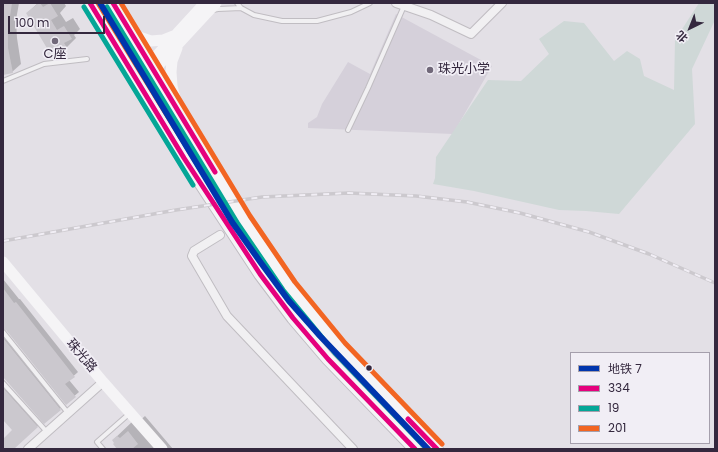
<!DOCTYPE html>
<meta charset="utf-8">
<style>
body{margin:0}
#map{position:relative;width:718px;height:452px;overflow:hidden;background:#e3e0e6;font-family:Poppins,"Noto Sans SC",sans-serif}
canvas{display:block}
.frame{position:absolute;inset:0;border:4px solid #34283e;pointer-events:none}
.legend{position:absolute;left:570px;top:352px;width:140px;height:92px;box-sizing:border-box;background:#f1eef5;border:1px solid #a59fac;margin:0;padding:5px 7px;list-style:none;font-size:12px;color:#34283e}
.legend li{display:flex;align-items:center;gap:8px;height:20px}
.legend b{width:20px;border:1px solid #a59fac}
.north{position:absolute;left:670px;top:8px;width:40px;height:40px;-webkit-text-stroke:3px #f1eef5;paint-order:stroke;rotate:223deg;font-size:11px;font-weight:700;line-height:16px;text-align:center;color:#34283e}
.north::after{content:'';display:block;margin:auto;width:14px;height:18px;background:#34283e;clip-path:polygon(50% 0,100% 100%,50% 72%,0 100%)}
.scale{position:absolute;left:8px;top:16px;width:97px;height:18px;box-sizing:border-box;border:2px solid #34283e;border-top:0;padding-left:5px;font-size:12px;line-height:14px;white-space:nowrap;color:#34283e;-webkit-text-stroke:3px #f1eef5;paint-order:stroke}
</style>
<div id="map">
<canvas width="718" height="452"></canvas>
<div class="frame"></div>
<ul class="legend">
<li><b style="height:5px;background:#0035ad"></b>地铁 7</li>
<li><b style="height:5px;background:#e5007d"></b>334</li>
<li><b style="height:5px;background:#04a697"></b>19</li>
<li><b style="height:5px;background:#f26522"></b>201</li>
</ul>
<div class="north">北</div>
<div class="scale">100 m</div>
</div>
<script>
const c = document.querySelector('canvas').getContext('2d');
c.lineJoin = 'round';
function fill(path, color) {
  c.fillStyle = color;
  c.fill(path, 'evenodd');
}
function poly(rows) {
  const path = new Path2D();
  for (const r of rows) {
    path.moveTo(r[0], r[1]);
    for (let i = 2; i < r.length; i += 2) path.lineTo(r[i], r[i + 1]);
  }
  return path;
}
function stroke(path, color, width, dash) {
  c.strokeStyle = color;
  c.lineWidth = width;
  c.lineCap = dash ? 'butt' : 'round';
  c.setLineDash(dash || []);
  c.stroke(path);
}
function drawText(font, color, halo, rows, align = 'center') {
  c.font = font + ' Poppins,"Noto Sans SC",sans-serif';
  c.lineWidth = 3.5;
  c.setLineDash([]);
  c.textBaseline = 'middle';
  c.strokeStyle = halo;
  c.fillStyle = color;
  for (const [text, x, y, turn = 0] of rows) {
    c.save();
    c.translate(x, y);
    c.rotate((+turn || 0) * Math.PI / 180);
    c.textAlign = isNaN(turn) ? turn : align;
    if (halo) c.strokeText(text, 0, 0);
    c.fillText(text, 0, 0);
    c.restore();
  }
}
const built = poly([
 [396,14,492,66,453,134,308,128,308,123,317,117,322,104,348,62,370,74]
]);
const green = poly([
 [699,3,715,3,715,20,692,69,695,124,619,214,586,211,559,210,474,191,433,184,435,178,436,157,488,80,521,81,549,54,539,39,564,21,584,23,614,61,627,51,640,59,644,76,674,90,675,40]
]);
const shadow = poly([
 [3,3,19,3,16,20,17,38,21,64,12,72,3,74],
 [38,3,64,3,66,6,60,13,66,22,73,18,80,29,74,35,76,38,67,47,60,51,27,13],
 [3,279,19,299,20,299,78,372,69,380,79,392,66,403,3,324],
 [3,330,64,405,45,422,3,375],
 [3,383,41,423,12,449,3,449,3,440,13,430,3,418],
 [145,416,173,449,118,449,113,440,134,420,137,423]
]);
const building = poly([
 [3,3,12,3,8,29,8,48,13,73,3,75],
 [39,3,40,3,43,7,50,3,58,16,51,20,57,30,64,26,72,39,64,43,67,48,60,53,58,51,51,55,26,13],
 [3,288,14,303,16,302,75,377,65,384,76,397,66,405,6,330,3,329],
 [3,338,61,410,44,424,3,377],
 [4,389,38,427,14,449,3,449,3,439,12,430,3,420,3,390],
 [128,431,138,444,132,449,117,449,113,444,114,443,112,440,117,436,120,438]
]);
const lane = poly([
 [237,3,241,8,254,15,282,21,317,21,351,12,370,3],
 [213,10,218,9,241,8],
 [3,81,44,64,87,59],
 [348,130,368,88,404,6],
 [3,332,68,413],
 [3,383,47,432],
 [103,449,97,442,130,413]
]);
const street = poly([
 [396,3,431,15,471,34,502,3],
 [220,235,194,251,192,256,227,316,353,449],
 [28,449,103,382]
]);
const secondary = poly([
 [130,31,139,37,151,41,163,40,173,36],
 [177,48,172,61,171,72,172,86,177,106],
 [146,70,150,63,205,3],
 [138,83,154,70,216,3],
 [3,262,103,382,162,449]
]);
const primary = poly([
 [90,3,184,158,260,274,293,318,328,359,415,449],
 [113,3,244,220,289,286,340,348,437,449]
]);
const rail = poly([
 [3,241,176,210,262,197,349,193,416,196,467,202,520,213,589,232,649,254,715,283]
]);
const bus1 = poly([
 [90,3,184,158,260,274,293,318,328,359,415,449],
 [113,3,215,172],
 [408,419,437,449]
]);
const bus2 = poly([
 [84,7,193,185],
 [107,7,238,224,283,290,335,353,427,449]
]);
const bus3 = poly([
 [98,3,205,177],
 [121,3,250,216,295,282,345,343,442,444]
]);
const metro1 = poly([
 [100,3,232,222,261,263,289,301,320,336,428,449]
]);
const markers = [
 [55,41,4,"#716879"],
 [430,70,4,"#716879"],
 [369,368,3.5,"#34283e"]
];
const poiNames = [
 ["C座",55,55],
 ["珠光小学",438,70,"left"]
];
const streetNames = [
 ["珠光路",81,356,50]
];
fill(built, '#d5d0da');
fill(green, '#cfd8d7');
fill(shadow, '#0003');
fill(building, '#cbc8ce');
stroke(lane, '#c0bdc2', 6);
stroke(street, '#c0bdc2', 10);
stroke(primary, '#c0bdc3', 14);
stroke(lane, '#f1f0f2', 4);
stroke(street, '#f1f0f2', 8);
stroke(secondary, '#f5f4f6', 11);
stroke(primary, '#f5f4f6', 12);
stroke(rail, '#ccc9ce', 3.5);
stroke(rail, '#f1eef5', 2, [6]);
stroke(bus1, '#e5007d', 5);
stroke(bus2, '#04a697', 5);
stroke(bus3, '#f26522', 5);
stroke(metro1, '#0035ad', 6);
for (const [x, y, r, color] of markers) {
  const dot = new Path2D();
  dot.arc(x, y, r, 0, 2 * Math.PI);
  c.fillStyle = color;
  c.fill(dot);
  stroke(dot, '#f1eef5', 1.5);
}
drawText('13px', '#34283e', '#f1eef5', poiNames);
drawText('13px', '#34283e', '#f1eef5', streetNames);
</script>
